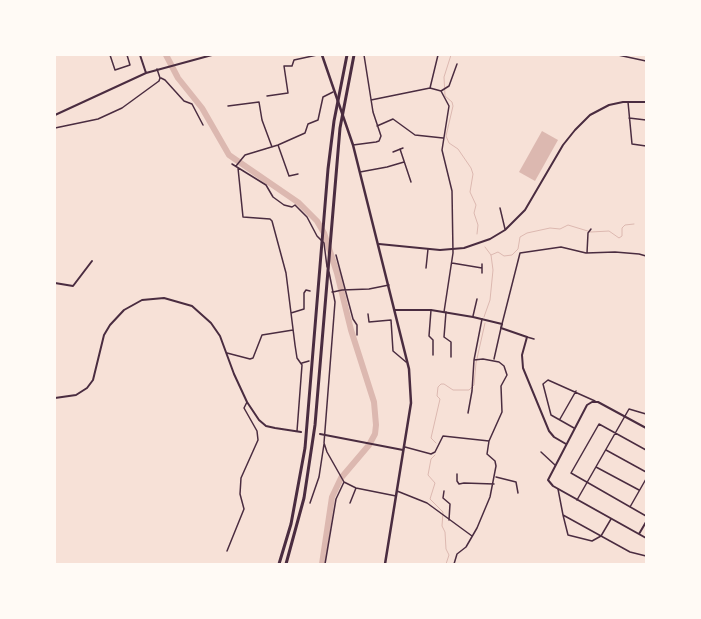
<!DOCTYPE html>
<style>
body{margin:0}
#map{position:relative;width:701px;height:619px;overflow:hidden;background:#f7e1d7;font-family:"Fira Sans Condensed",sans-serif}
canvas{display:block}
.frame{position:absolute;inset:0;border:56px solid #fffaf5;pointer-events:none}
</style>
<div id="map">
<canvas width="701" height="619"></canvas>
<div class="frame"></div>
</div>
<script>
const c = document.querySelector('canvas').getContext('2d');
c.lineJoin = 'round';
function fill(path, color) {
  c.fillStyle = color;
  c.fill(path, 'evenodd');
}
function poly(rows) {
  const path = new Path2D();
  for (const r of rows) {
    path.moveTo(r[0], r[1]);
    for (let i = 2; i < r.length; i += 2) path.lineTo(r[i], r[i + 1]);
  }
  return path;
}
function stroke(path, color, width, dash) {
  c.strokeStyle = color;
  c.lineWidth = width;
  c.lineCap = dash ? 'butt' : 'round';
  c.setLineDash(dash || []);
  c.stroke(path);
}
const water = poly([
 [542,131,558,140,535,181,519,172]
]);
const stream = poly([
 [451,55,444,77,445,96,452,102,453,106,446,136,449,143,458,149,471,168,473,174,470,192,476,205,474,213,478,225,477,234],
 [491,255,498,252,504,256,512,255,518,249,520,237,527,233,550,228,560,229,568,225,591,232,609,231,619,238,622,236,622,228,625,225,634,224],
 [484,317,490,300,493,270,491,255,485,247],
 [436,443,431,438,440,399,437,396,438,387,441,384,444,384,453,390,469,390,474,385,476,363,485,323],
 [435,455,431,459,428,475,435,483,430,499,443,512,442,526,445,532,446,549,449,555,446,564]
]);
const river = poly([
 [166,55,178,78,202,108,229,155,299,203,317,221,324,233,337,273,351,330,374,402,376,425,375,434,369,445,341,478,332,497,322,564]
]);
const minor = poly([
 [110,55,115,70,130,65,127,55],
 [618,55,646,61],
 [161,78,165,80,184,101,192,104,203,125],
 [430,88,438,55],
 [441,91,449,86,457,64],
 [267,96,288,93,284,66,292,66,294,60,317,55],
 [371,100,430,88,441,91,449,106,442,150,452,191,453,253,444,312],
 [628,102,632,144,646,146],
 [228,106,259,102,262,120,272,147],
 [629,118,646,120],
 [377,126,393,119,415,135,443,138],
 [55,128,98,119,122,108,159,81,160,78,157,69],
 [278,145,289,176,298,174],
 [353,145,376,142,379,141,381,136,373,112,364,55],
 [400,149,411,182],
 [393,152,403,148],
 [232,164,266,185,273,197,284,205,292,207,295,205,307,217,317,236,324,243,327,267],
 [236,166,245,155,278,145,305,133,308,124,318,120,323,97,333,92],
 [238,168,243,217,270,219,272,221,286,273,295,345,297,358,302,365,297,431],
 [360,172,387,167,404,162],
 [500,208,505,229],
 [587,253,588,233,591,229],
 [336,255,353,319,357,325,357,335],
 [452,263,482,268],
 [426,268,428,249],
 [329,272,333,292,332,292],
 [482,273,482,264],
 [389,285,369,289,342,290,333,292,335,302,324,443,327,452,344,482,356,488,396,496],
 [431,310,429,336,433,340,433,355],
 [446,312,444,337,451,342,451,357],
 [291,313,304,309,304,293,306,290,310,291],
 [368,314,369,322,391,320,393,351,406,362],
 [473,316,477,299],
 [502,324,520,253,561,247,586,253,615,252,639,254,646,256],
 [527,337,534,339],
 [227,353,250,359,253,358,262,335,293,330],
 [494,359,501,328],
 [302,363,309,361],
 [468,413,472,391,474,360,482,319],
 [560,419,576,391],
 [574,428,551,415,543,384,548,380,595,401],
 [405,447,431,454,435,452,443,436,489,441],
 [606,450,646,472],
 [646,450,599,424,571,473,646,516],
 [541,452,555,465],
 [596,467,639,490],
 [457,474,457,481,459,484,464,483,494,484],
 [496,477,516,482,518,493],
 [558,489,563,515,630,552,646,556],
 [397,491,427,503,472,536],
 [444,491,443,498,450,504,449,520],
 [577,500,629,409,646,414],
 [310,503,319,477,324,444],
 [350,503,356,488],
 [630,507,646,479],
 [563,515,568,535,592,541,601,536,611,519],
 [227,551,244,509,240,494,241,478,258,440,257,431,244,408,247,402],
 [325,564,336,499,344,482],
 [454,564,457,554,466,547,477,528,490,497,496,466,495,461,487,454,489,441,502,412,501,386,507,375,504,366,499,362,483,359,474,360]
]);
const tertiary = poly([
 [140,55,146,73],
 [55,115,146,73,212,55],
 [379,244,440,250,464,248,490,239,505,230,525,210,563,145,575,130,590,115,609,105,623,102,646,102],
 [55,283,73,286,92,261],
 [395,310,431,310,473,317,502,324,501,328,527,337,522,355,523,368,549,431,554,437,566,444],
 [55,398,76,395,87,388,93,380,104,335,110,325,124,310,142,300,164,298,192,306,211,323,220,336,234,374,247,402,259,420,266,426,275,428,301,432],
 [646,428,598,402,592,402,587,405,548,480,553,486,646,538],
 [320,434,403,450],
 [639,534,646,522]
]);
const primary = poly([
 [322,55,353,145,409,369,411,403,385,564]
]);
const motorway = poly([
 [279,564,291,524,305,448,328,169,334,121,347,55],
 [286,564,304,498,315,425,340,128,354,55]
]);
fill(water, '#dcb8b0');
stroke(stream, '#dcb8b0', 1);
stroke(river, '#dcb8b0', 6);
stroke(minor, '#4a2c40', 1.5);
stroke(tertiary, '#4a2c40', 2);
stroke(primary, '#4a2c40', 2.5);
stroke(motorway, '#4a2c40', 3);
</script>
